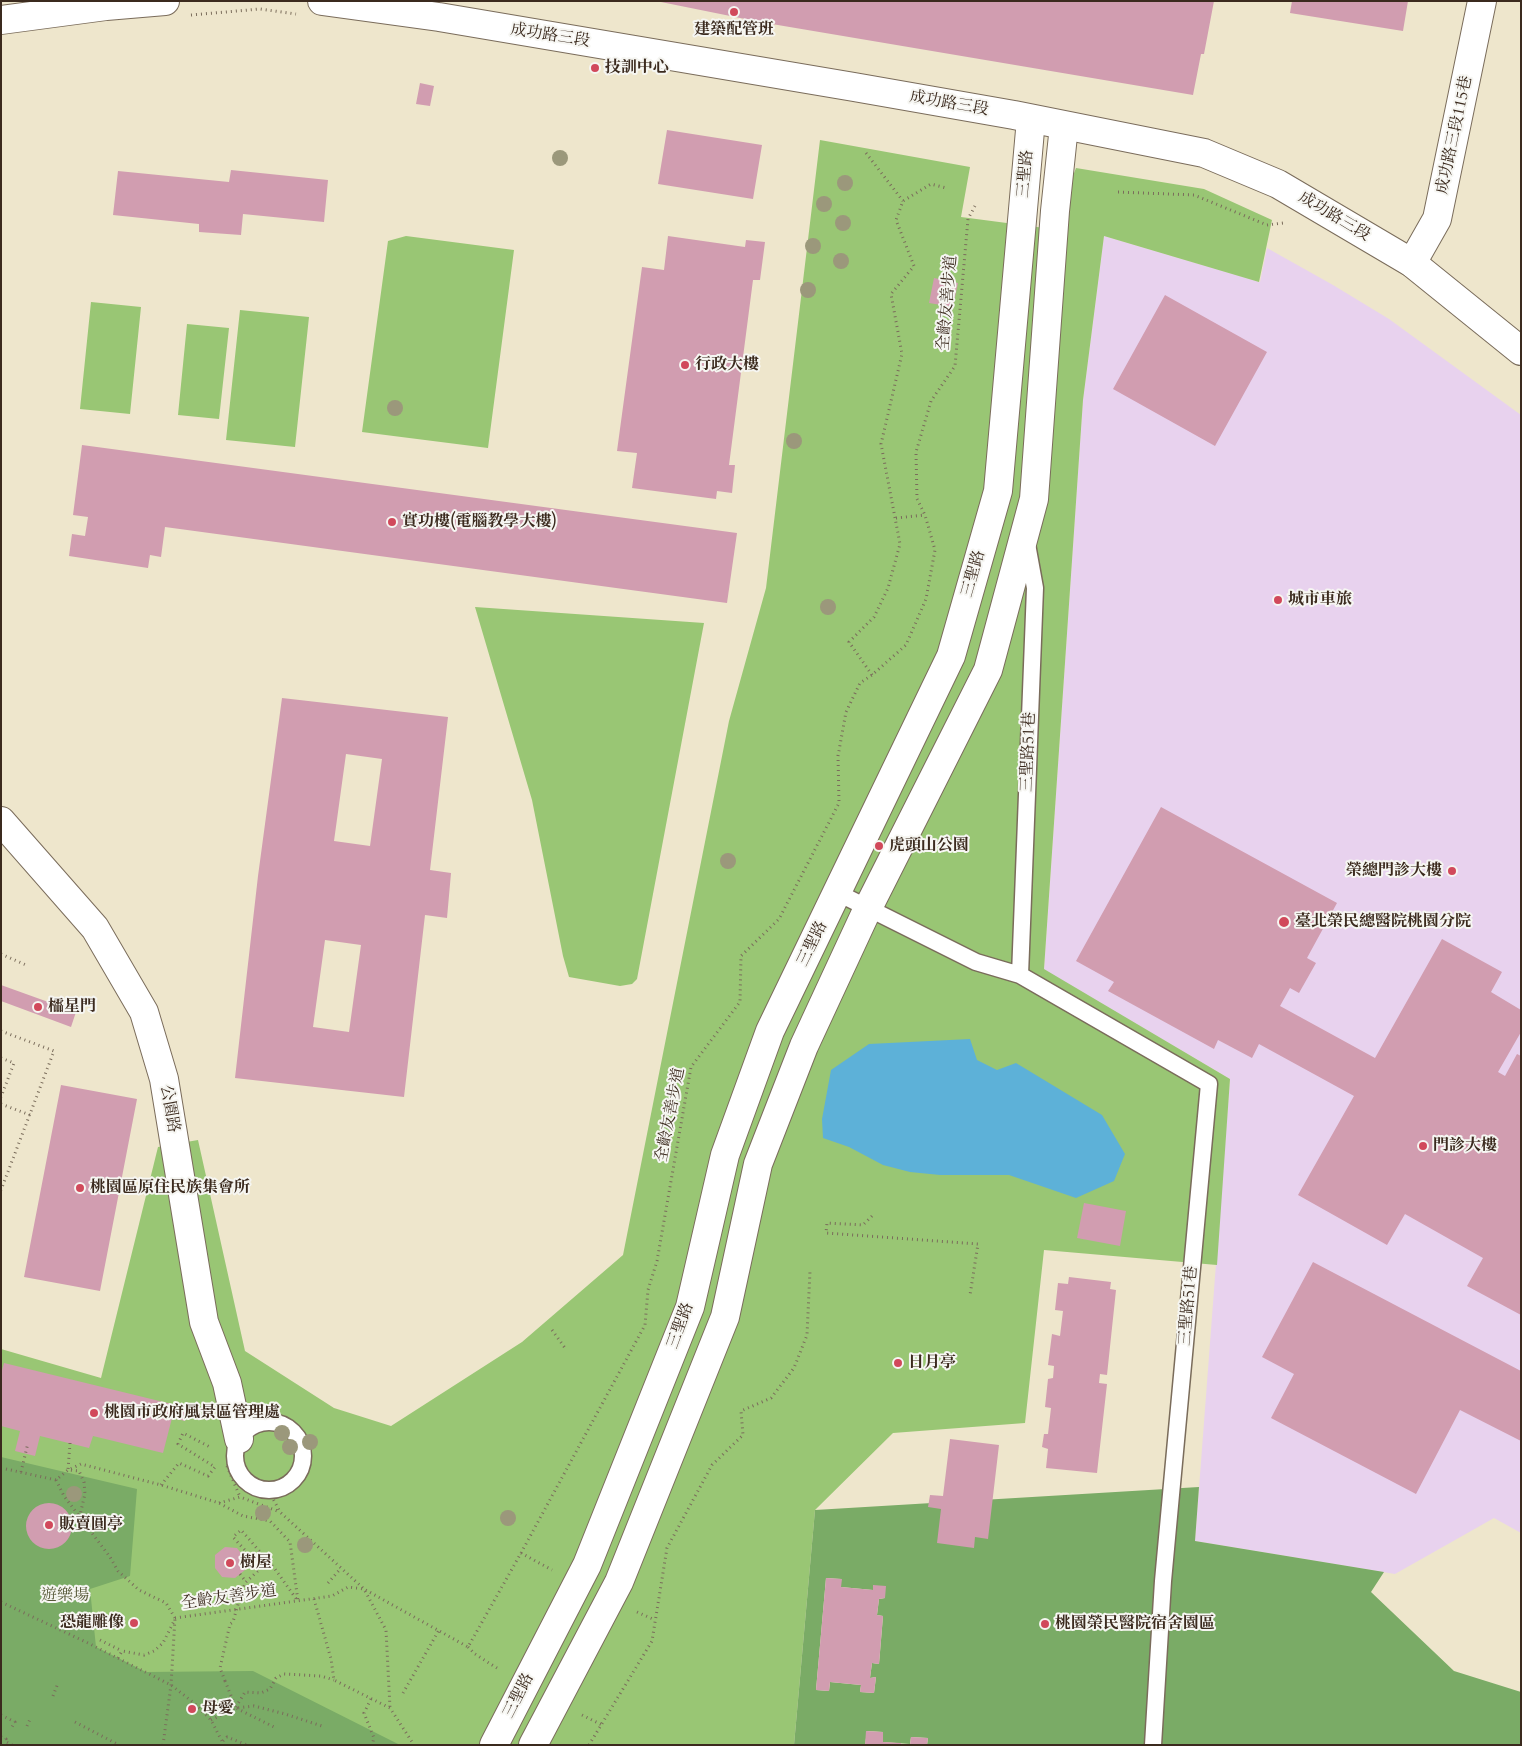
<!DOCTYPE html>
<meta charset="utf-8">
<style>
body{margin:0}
#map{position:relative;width:1522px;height:1746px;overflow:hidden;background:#eee6cc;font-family:Cardo,serif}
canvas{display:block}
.frame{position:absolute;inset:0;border:2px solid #3b2a1e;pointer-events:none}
</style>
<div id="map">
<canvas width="1522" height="1746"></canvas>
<div class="frame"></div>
</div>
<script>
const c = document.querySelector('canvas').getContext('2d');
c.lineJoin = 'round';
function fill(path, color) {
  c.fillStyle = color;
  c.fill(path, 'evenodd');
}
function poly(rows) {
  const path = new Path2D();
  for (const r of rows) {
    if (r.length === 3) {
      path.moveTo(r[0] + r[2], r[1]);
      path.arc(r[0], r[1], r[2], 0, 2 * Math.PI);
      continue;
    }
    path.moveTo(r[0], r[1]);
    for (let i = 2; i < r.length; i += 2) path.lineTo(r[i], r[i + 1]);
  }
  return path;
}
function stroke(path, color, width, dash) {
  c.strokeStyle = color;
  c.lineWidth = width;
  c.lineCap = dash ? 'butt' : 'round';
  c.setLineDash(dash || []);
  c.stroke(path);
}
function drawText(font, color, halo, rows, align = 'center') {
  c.font = font + ' Cardo,"Noto Serif TC",serif';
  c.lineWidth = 4;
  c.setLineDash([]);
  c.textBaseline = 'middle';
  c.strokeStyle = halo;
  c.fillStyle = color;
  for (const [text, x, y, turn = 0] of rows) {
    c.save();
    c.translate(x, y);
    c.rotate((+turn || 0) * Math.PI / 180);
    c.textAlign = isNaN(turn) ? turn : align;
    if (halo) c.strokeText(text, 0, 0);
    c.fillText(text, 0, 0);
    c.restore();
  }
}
const built = poly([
 [1104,236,1260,282,1267,248,1333,285,1389,319,1521,415,1521,1533,1494,1518,1395,1574,1195,1541,1230,1079,1044,970,1083,400]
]);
const green = poly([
 [820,140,970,167,961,217,1060,230,1065,196,1076,168,1204,189,1272,220,1259,282,1104,236,1083,400,1044,969,1230,1079,1217,1265,1044,1250,1025,1423,893,1433,815,1510,794,1745,1,1745,1,1349,101,1378,158,1147,198,1140,245,1351,334,1408,391,1426,522,1342,623,1255,729,721,766,588],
 [406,236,514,250,488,448,362,432,388,241],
 [91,302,141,307,130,414,80,409],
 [240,310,309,317,295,447,226,440],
 [187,324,229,328,219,419,178,415],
 [475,607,704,623,637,979,632,984,620,986,569,977,563,956,532,800]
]);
const forest = poly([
 [1,1457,137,1489,130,1576,90,1589,96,1647,146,1672,253,1671,400,1745,1,1745],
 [1199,1487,1195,1541,1384,1572,1371,1592,1454,1671,1521,1692,1521,1745,927,1745,928,1738,911,1737,910,1744,883,1742,883,1732,867,1731,865,1745,794,1745,815,1510],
 [826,1578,841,1579,841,1587,873,1590,873,1585,885,1598,879,1599,877,1615,883,1616,879,1664,872,1663,870,1678,876,1677,874,1693,860,1692,861,1685,830,1682,829,1691,816,1690]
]);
const water = poly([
 [970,1039,977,1060,997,1070,1016,1063,1102,1115,1125,1154,1114,1181,1076,1198,1009,1175,940,1175,910,1172,883,1165,849,1147,823,1138,822,1119,831,1070,869,1044]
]);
const building = poly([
 [656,1,1214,1,1204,54,1201,54,1193,95,760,22],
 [1292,1,1408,1,1403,31,1290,13],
 [420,83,434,86,430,106,416,104],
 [667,130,762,145,753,199,658,184],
 [231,170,328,180,324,222,243,214,241,235,199,232,199,224,113,215,118,171,229,182],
 [668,236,745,247,746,240,765,242,760,280,753,280,729,465,735,465,732,493,717,491,716,499,632,488,637,453,617,451,642,267,664,270],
 [934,278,958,283,953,307,929,303],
 [1165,295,1267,352,1215,446,1113,389],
 [82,445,737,533,727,603,165,527,161,557,150,555,148,568,69,556,72,534,85,536,88,517,73,515],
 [282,698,448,717,430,870,451,873,447,918,425,915,404,1097,235,1078,258,876],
 [346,754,382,759,370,846,334,841],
 [325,940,361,945,349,1032,313,1027],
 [1161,807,1337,903,1307,958,1316,963,1299,993,1290,988,1280,1006,1375,1058,1442,939,1502,972,1491,992,1521,1010,1521,1032,1498,1072,1505,1076,1517,1054,1521,1056,1521,1315,1467,1286,1483,1258,1405,1214,1387,1245,1298,1195,1354,1096,1259,1044,1252,1058,1218,1040,1214,1049,1108,991,1114,982,1076,961],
 [1,985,76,1012,71,1027,1,1001],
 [61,1085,137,1099,100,1291,24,1277],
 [1084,1203,1126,1211,1120,1246,1077,1238],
 [1313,1262,1521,1371,1521,1441,1460,1410,1416,1494,1271,1418,1294,1374,1262,1357],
 [1069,1277,1111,1282,1110,1289,1116,1290,1107,1375,1100,1374,1099,1383,1107,1384,1097,1473,1046,1468,1048,1449,1042,1447,1044,1434,1048,1434,1051,1408,1045,1407,1048,1379,1053,1378,1054,1366,1048,1365,1052,1334,1060,1336,1063,1311,1055,1310,1058,1283,1068,1284],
 [4,1363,188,1408,185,1421,172,1418,163,1453,93,1436,89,1448,40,1436,35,1456,15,1451,20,1431,1,1426,1,1374],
 [950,1439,999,1445,988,1539,975,1537,974,1548,937,1543,941,1509,928,1507,930,1495,943,1496],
 [49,1526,23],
 [225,1547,237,1548,245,1558,245,1570,235,1578,222,1577,215,1568,215,1555],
 [826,1578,842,1579,841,1587,873,1590,873,1585,886,1586,885,1598,879,1599,877,1615,883,1616,879,1664,872,1663,870,1678,876,1677,874,1693,860,1692,861,1685,830,1682,829,1691,816,1690],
 [866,1731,883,1732,883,1742,901,1743,901,1745,865,1745],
 [911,1737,928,1738,927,1745,910,1745]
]);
const path = poly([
 [191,15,260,9,296,14],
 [866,153,903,201],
 [1118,192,1194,195,1267,225,1283,223],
 [896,518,925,515],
 [872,675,849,642,874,617,888,588,900,544,881,444,902,354,891,294,914,266,896,220,903,201,931,184,946,188],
 [1,954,26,965],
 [1,1031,54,1051,1,1190],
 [1,1058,14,1063,1,1097],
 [1,1104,30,1115],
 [872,1216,863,1225,827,1223,826,1233,978,1244,970,1295],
 [552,1330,565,1348],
 [70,1443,68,1470,79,1471,84,1482,85,1494,80,1515],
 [227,1466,240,1497],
 [6,1469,56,1480,68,1470,81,1464,161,1485,219,1503,243,1516,270,1521,290,1542,298,1601],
 [21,1472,28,1443],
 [56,1480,64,1496,110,1557,118,1571,139,1590,166,1603,175,1618],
 [161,1485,179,1463,208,1476,215,1467,178,1444,183,1433,210,1447],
 [269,1491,280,1512,364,1589,386,1630,390,1708],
 [219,1503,240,1497,280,1512],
 [521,1553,552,1570],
 [240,1574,246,1582,261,1568,233,1537,241,1530,275,1569,297,1600],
 [328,1583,341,1568],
 [314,1599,331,1659,334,1680,390,1708,414,1745],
 [1,1602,88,1643,171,1685,194,1703,211,1720,224,1745],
 [637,1612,655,1620],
 [175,1618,332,1596,348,1587,364,1589,468,1647,521,1553,645,1325,648,1290,657,1261,691,1067,740,1002,741,956,779,919,839,803,838,756,846,712,860,683,872,675,906,645,926,599,935,550,925,515,917,499,916,452,931,401,955,366,968,219,976,204],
 [100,1640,122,1651],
 [468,1647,475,1654,500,1670],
 [118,1658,122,1651,144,1655,154,1651,163,1643,174,1621],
 [225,1681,236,1708,276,1728],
 [403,1693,439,1630],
 [53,1696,58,1683],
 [371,1699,364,1713,374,1738,372,1745],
 [236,1707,245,1692,261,1693,270,1689,276,1678,284,1674,321,1676,334,1680],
 [1,1715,15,1722,12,1727],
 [582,1715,602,1725],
 [211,1720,236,1708,254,1706,285,1714,325,1727],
 [75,1722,119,1745],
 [27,1726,31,1717],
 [1,1737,6,1739,5,1741,12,1745],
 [223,1741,227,1737,247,1745],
 [163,1745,171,1685,175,1618],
 [589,1745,652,1641,667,1548,712,1465,743,1435,741,1411,771,1398,794,1368,807,1335,810,1271]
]);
const lane = poly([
 [838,893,976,962,1020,975,1209,1084,1163,1581,1153,1745],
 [1020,975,1035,588,1027,544],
 [269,1456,34]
]);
const street = poly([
 [1412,263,1437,219,1482,1],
 [1,821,95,928,144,1012,164,1079,204,1322,227,1383,239,1439],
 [494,1745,587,1565,690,1307,725,1155,770,1031,951,656,998,491,1031,119],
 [533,1745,619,1582,725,1317,758,1164,804,1046,868,908,988,670,1034,499,1055,211,1064,126]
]);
const secondary = poly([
 [322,1,439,17,854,87,1014,115,1204,153,1278,184,1412,263,1521,351],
 [1,20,106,6,165,1]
]);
const pathBridge = poly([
 [225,1681,220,1668,230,1624,233,1622,242,1590,246,1582]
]);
const trees = [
 [560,158],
 [845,183],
 [824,204],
 [843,223],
 [813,246],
 [841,261],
 [808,290],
 [395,408],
 [794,441],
 [828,607],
 [728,861],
 [282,1433],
 [310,1442],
 [290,1447],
 [74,1494],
 [263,1513],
 [508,1518],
 [305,1545]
];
const markers = [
 [734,12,5,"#d1495b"],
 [595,68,5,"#d1495b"],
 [685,365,5,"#d1495b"],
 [392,522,5,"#d1495b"],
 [1278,600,5,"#d1495b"],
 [879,846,5,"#d1495b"],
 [1452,871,5,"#d1495b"],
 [1284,922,6,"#d1495b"],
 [38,1007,5,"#d1495b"],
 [1423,1146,5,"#d1495b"],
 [80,1188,5,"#d1495b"],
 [898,1363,5,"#d1495b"],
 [94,1413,5,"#d1495b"],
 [49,1525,5,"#d1495b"],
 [230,1563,5,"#d1495b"],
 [134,1623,5,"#d1495b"],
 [1045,1624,5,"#d1495b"],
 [192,1709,5,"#d1495b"]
];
const poiNames = [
 ["建築配管班",734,30,"center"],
 ["技訓中心",605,68],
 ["行政大樓",695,365],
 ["實功樓(電腦教學大樓)",402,522],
 ["城市車旅",1288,600],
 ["虎頭山公園",889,846],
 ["榮總門診大樓",1442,871,"right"],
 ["臺北榮民總醫院桃園分院",1295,922],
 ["櫺星門",48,1007],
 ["門診大樓",1433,1146],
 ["桃園區原住民族集會所",90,1188],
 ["日月亭",908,1363],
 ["桃園市政府風景區管理處",104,1413],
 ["販賣圓亭",59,1525],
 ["樹屋",240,1563],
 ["恐龍雕像",124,1623,"right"],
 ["桃園榮民醫院宿舍園區",1055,1624],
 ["母愛",202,1709]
];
const streetNames = [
 ["成功路三段",550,36,9],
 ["成功路三段",949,104,10],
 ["成功路三段115巷",1455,135,-78],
 ["三聖路",1026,174,-85],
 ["成功路三段",1334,217,31],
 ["全齡友善步道",948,303,-85],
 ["三聖路",974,574,-74],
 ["三聖路51巷",1029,752,-88],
 ["三聖路",813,944,-64],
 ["公園路",169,1109,80],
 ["全齡友善步道",671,1115,-79],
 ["三聖路51巷",1189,1306,-85],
 ["三聖路",681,1326,-70],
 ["全齡友善步道",229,1598,-8],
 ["三聖路",519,1696,-63]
];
const parkNames = [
 ["遊樂場",65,1596]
];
fill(built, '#e8d2ee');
fill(green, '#99c674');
fill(forest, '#7aab66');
fill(water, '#5db1d8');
fill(building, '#d19db0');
stroke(lane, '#7a6c5b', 19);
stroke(street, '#7a6c5b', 30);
stroke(secondary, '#7a6c5b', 30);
stroke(path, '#7a6c5b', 3, [1, 4]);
stroke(lane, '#fff', 16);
stroke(street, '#fff', 28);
stroke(secondary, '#fff', 28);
stroke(pathBridge, '#7a6c5b', 3, [1, 4]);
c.fillStyle = '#9b987b';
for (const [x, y] of trees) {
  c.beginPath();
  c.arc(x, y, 8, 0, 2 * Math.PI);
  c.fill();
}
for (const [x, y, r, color] of markers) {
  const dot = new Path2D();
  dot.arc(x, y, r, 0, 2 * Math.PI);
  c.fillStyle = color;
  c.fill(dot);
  stroke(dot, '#f6f6f2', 2);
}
drawText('bold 16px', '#3b2a1e', '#f6f6f2', poiNames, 'left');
drawText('16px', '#3b2a1e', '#f6f6f2', streetNames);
drawText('16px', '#575938', '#f6f6f2', parkNames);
</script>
